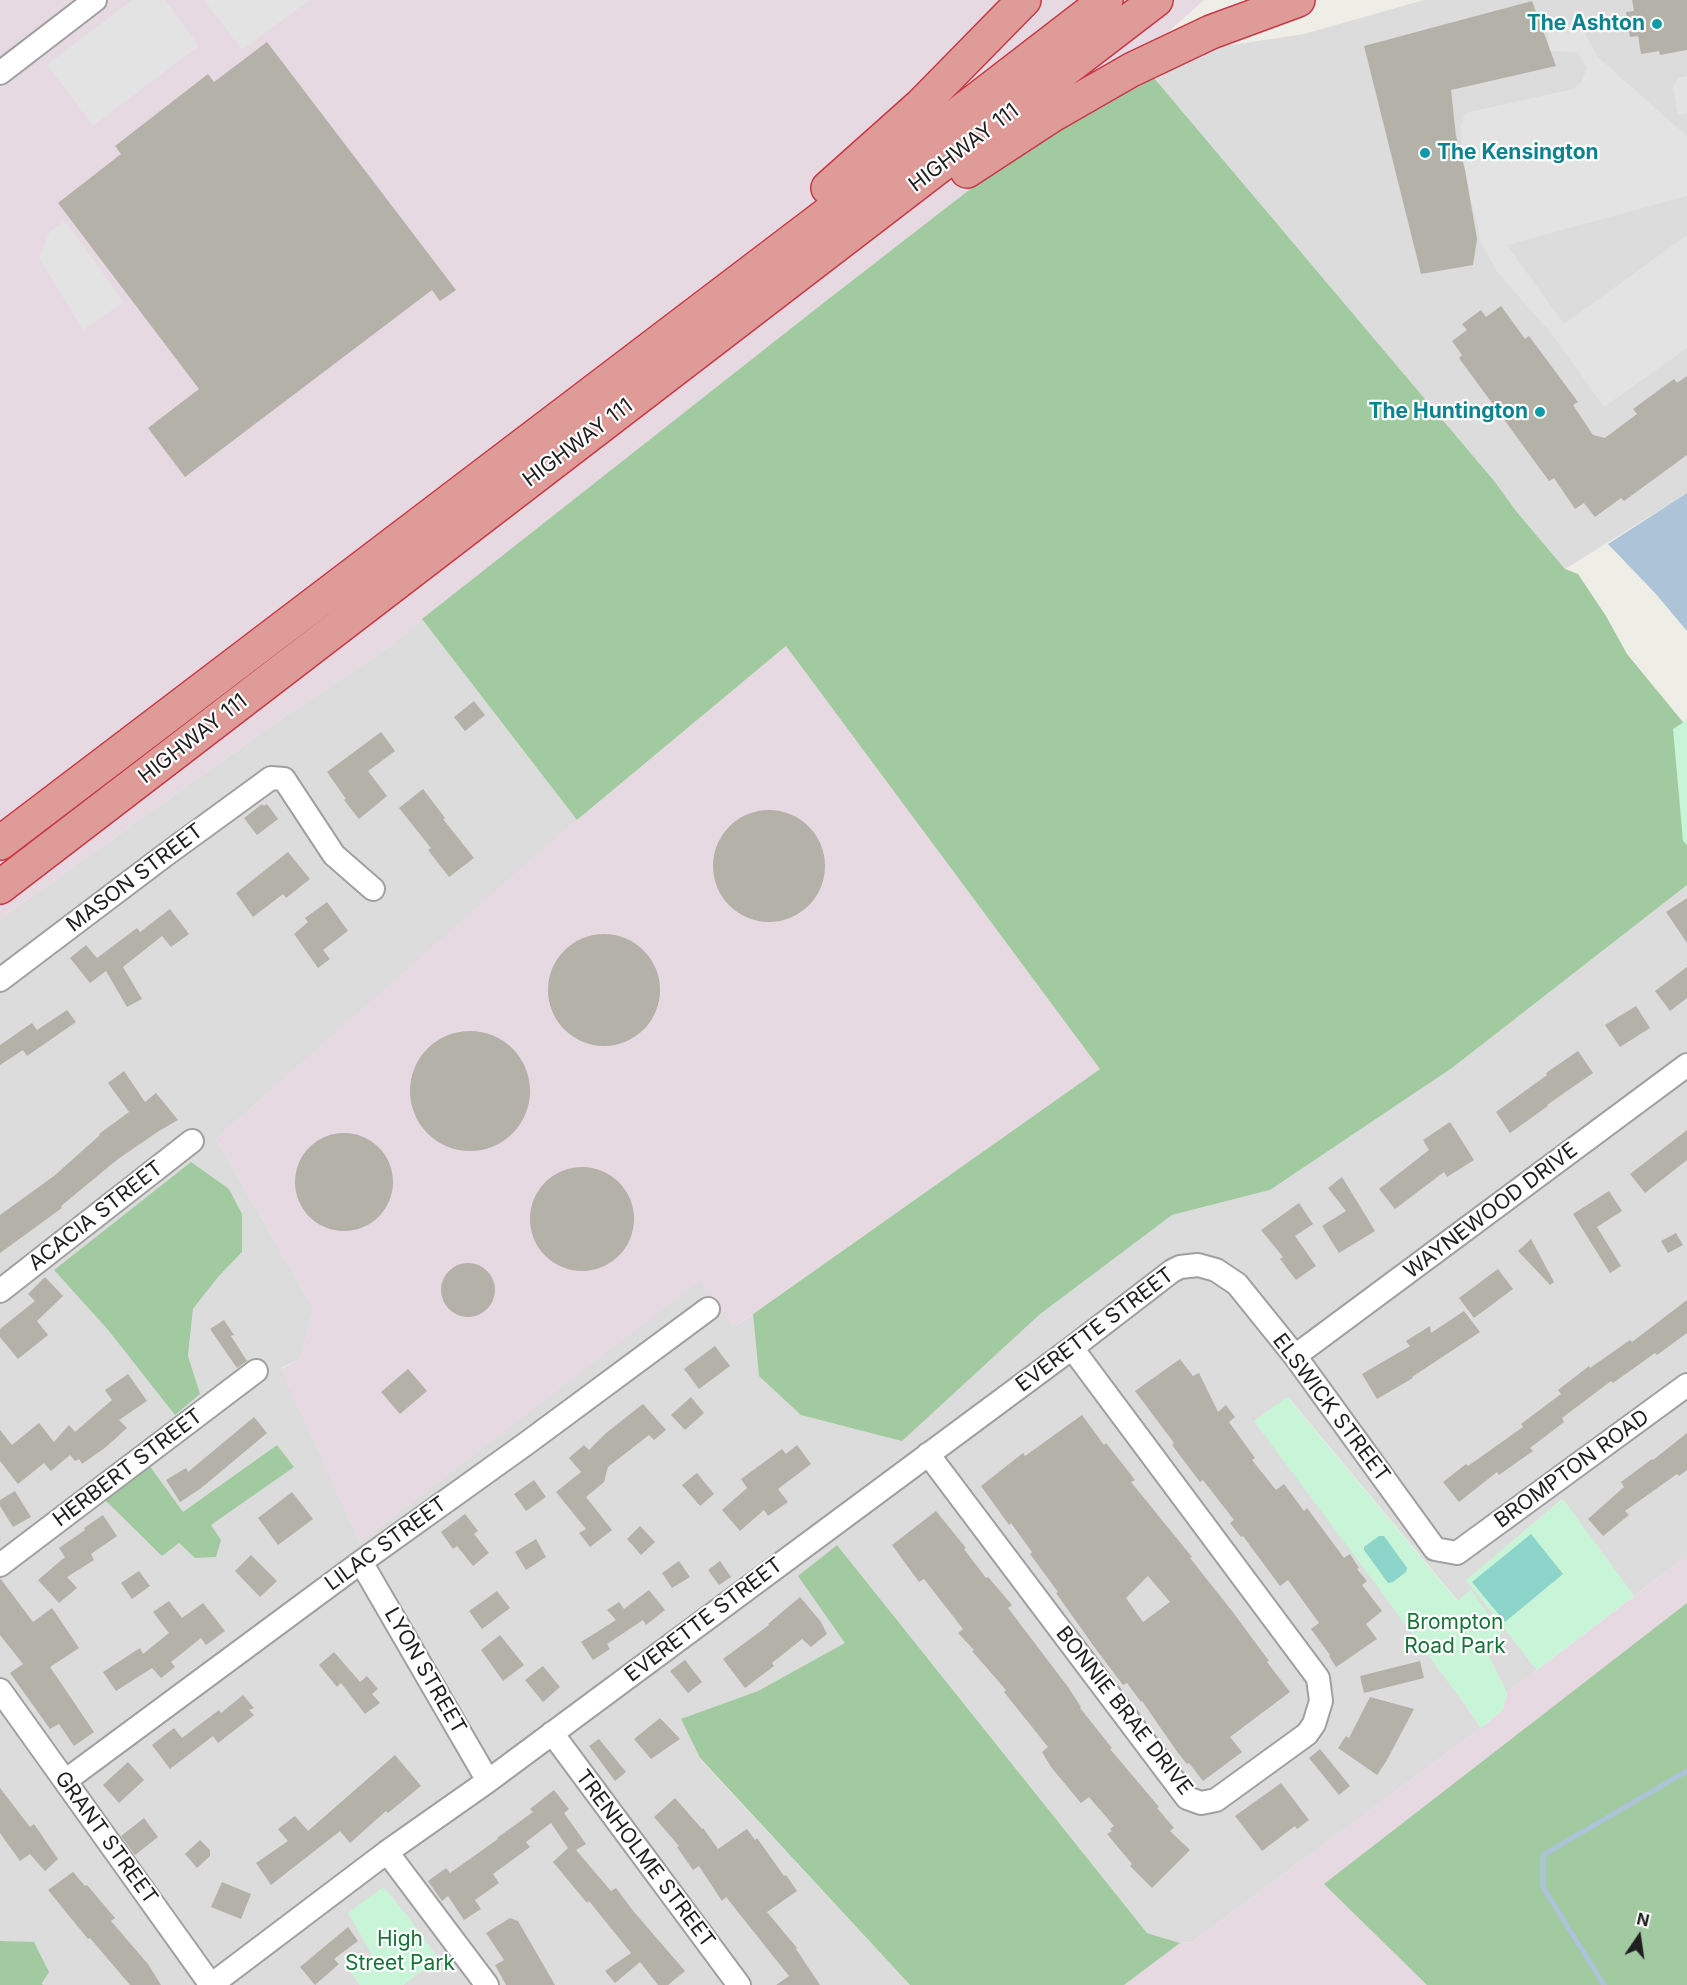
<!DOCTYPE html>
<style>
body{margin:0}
#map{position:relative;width:1687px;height:1985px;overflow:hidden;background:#efeee6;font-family:Inter,sans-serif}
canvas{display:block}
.north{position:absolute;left:1609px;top:1907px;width:60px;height:60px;-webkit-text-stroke:4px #fff;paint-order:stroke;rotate:13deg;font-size:16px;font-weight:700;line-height:24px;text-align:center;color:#1f1f1f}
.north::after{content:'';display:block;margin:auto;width:21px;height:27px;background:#1f1f1f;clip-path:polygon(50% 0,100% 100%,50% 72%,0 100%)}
</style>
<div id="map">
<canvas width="1687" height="1985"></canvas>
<div class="north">N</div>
</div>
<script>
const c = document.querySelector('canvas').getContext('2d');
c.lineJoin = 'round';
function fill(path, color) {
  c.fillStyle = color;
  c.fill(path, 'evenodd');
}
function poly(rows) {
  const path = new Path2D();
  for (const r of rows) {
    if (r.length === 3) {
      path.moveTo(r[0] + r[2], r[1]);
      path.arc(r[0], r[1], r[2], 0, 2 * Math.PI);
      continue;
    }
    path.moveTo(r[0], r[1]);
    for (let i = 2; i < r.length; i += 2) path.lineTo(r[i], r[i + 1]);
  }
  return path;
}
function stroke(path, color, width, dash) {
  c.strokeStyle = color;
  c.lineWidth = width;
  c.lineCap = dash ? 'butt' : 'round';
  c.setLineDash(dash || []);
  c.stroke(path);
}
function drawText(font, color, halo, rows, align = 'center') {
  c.font = font + ' Inter,sans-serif';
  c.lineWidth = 4.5;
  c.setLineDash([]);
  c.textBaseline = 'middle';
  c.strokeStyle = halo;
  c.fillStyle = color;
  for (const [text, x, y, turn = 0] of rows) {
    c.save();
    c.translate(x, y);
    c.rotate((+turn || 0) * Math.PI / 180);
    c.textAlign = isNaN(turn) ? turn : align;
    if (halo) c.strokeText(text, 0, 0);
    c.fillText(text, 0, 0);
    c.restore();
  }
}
const residential = poly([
 [1424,0,1687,0,1687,493,1565,569,1516,511,1495,482,1138,59,1304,34],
 [422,619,577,820,216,1139,314,1309,300,1359,281,1368,360,1542,701,1279,734,1327,753,1314,759,1375,1039,1315,1172,1215,1270,1190,1452,1068,1687,885,1687,1556,1634,1596,1562,1499,1467,1580,1537,1670,1507,1693,1485,1649,1471,1590,1458,1601,1288,1397,1386,1598,1464,1703,1481,1728,1192,1942,1180,1943,1147,1933,837,1545,799,1576,846,1643,758,1691,682,1720,700,1759,910,1985,403,1985,438,1958,391,1896,372,1955,351,1972,360,1985,43,1985,34,1943,0,1941,0,919,284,717,393,644],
 [242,1214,242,1252,218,1277,193,1309,188,1356,109,1331,54,1270],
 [277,1445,293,1467,210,1525,195,1558,179,1543,183,1513]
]);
const industrial = poly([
 [0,0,1204,0,1138,59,822,304,393,644,284,717,0,919],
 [786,646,1100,1069,734,1327,701,1280,360,1542,281,1369,300,1359,314,1309,216,1139,540,851],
 [1687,1556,1687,1985,1124,1985,1180,1943,1192,1942,1481,1728,1503,1710,1507,1693]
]);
const forest = poly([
 [1138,59,1495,482,1516,511,1565,569,1578,574,1606,616,1627,654,1687,727,1687,885,1452,1068,1270,1190,1172,1215,1039,1315,902,1441,801,1415,759,1376,753,1314,1100,1069,786,646,577,820,422,619,822,304],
 [191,1162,229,1189,242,1214,242,1252,218,1277,193,1309,188,1356,200,1394,175,1415,109,1331,54,1270],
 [277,1445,294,1467,211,1525,221,1540,216,1557,195,1558,179,1543,162,1556,104,1499,149,1465,183,1512],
 [837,1545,1147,1933,1180,1943,1124,1985,910,1985,700,1758,681,1719,758,1691,845,1643,798,1576],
 [1687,1603,1687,1985,1427,1985,1324,1884],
 [0,1941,34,1942,49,1972,42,1983,43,1985,0,1985]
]);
const park = poly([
 [1687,720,1687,845,1683,841,1673,729],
 [1287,1397,1457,1601,1471,1590,1502,1634,1485,1649,1507,1693,1503,1710,1481,1728,1464,1703,1254,1421],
 [1563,1499,1634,1596,1537,1670,1466,1580],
 [383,1887,406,1914,438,1958,403,1985,360,1985,351,1972,372,1955,348,1913]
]);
const pitch = poly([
 [1531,1534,1563,1574,1505,1622,1472,1582],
 [1379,1536,1384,1536,1407,1568,1406,1572,1393,1582,1388,1583,1364,1550,1364,1547]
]);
const parking = poly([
 [132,0,165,0,199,46,93,126,47,65],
 [204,0,310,0,242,50],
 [1546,22,1581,27,1598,57,1687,136,1687,196,1507,245,1564,324,1687,235,1687,348,1604,407,1551,333,1497,272,1481,243,1466,177,1460,129,1465,113,1573,89,1581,83,1587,68,1577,52,1550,51],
 [1687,76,1687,113,1678,115,1673,88,1678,78],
 [65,221,124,302,83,330,39,258,50,231]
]);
const water = poly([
 [1687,493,1687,631,1655,593,1608,544]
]);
const stream = poly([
 [1604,1985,1543,1887,1543,1855,1687,1771]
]);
const building = poly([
 [1632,0,1687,0,1687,50,1660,55,1659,51,1641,54,1638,36,1630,37,1626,12,1634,11],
 [1532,1,1556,66,1451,90,1456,136,1465,170,1477,239,1473,265,1421,274,1364,46],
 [267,42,456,290,440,301,432,290,185,477,148,428,199,389,58,203,121,154,115,146,208,74,214,82],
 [1501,306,1525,339,1529,336,1578,402,1573,405,1593,435,1605,438,1637,414,1633,409,1674,379,1677,383,1687,376,1687,455,1624,501,1621,498,1595,517,1584,503,1575,509,1554,478,1549,481,1459,358,1462,355,1452,341,1467,330,1462,324,1481,310,1486,317],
 [474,701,485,715,465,731,454,717],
 [381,732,395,751,368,771,387,796,359,819,344,800,346,799,327,772],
 [423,789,445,818,443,819,474,858,449,877,428,850,431,848,399,808],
 [262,804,264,806,267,804,278,819,257,835,244,818],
 [769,866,56],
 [288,852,310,879,286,898,283,894,253,917,236,893],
 [1687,898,1687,943,1666,912],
 [327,902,348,931,323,950,330,959,318,968,294,934,308,922,305,918],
 [170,909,189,934,171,947,162,936,123,967,142,999,127,1007,106,971,90,983,70,958,86,945,97,958,137,928,140,932],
 [604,990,56],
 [1687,967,1687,998,1670,1011,1655,991],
 [1636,1006,1650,1028,1620,1047,1605,1025],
 [67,1010,76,1022,27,1056,23,1050,0,1065,0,1045,32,1023,37,1030],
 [470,1091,60],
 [1578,1051,1593,1073,1547,1105,1548,1106,1510,1133,1496,1112,1547,1075,1546,1073],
 [124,1071,145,1102,156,1093,178,1120,159,1131,118,1159,61,1206,62,1208,0,1253,0,1215,54,1176,100,1135,99,1134,129,1112,108,1083],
 [1450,1122,1474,1160,1447,1177,1444,1172,1395,1209,1379,1189,1429,1150,1423,1140],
 [1687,1130,1687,1160,1645,1193,1630,1174],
 [344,1182,49],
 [582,1219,52],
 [1342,1177,1375,1231,1339,1253,1322,1226,1346,1211,1328,1188],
 [1609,1191,1622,1211,1597,1227,1621,1266,1610,1273,1573,1214],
 [1299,1203,1313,1224,1295,1236,1316,1266,1296,1280,1280,1259,1283,1257,1261,1230],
 [1676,1233,1683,1245,1668,1253,1661,1241],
 [1531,1239,1554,1282,1550,1285,1518,1251],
 [468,1290,27],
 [1498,1269,1513,1289,1474,1318,1459,1298],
 [45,1277,63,1296,37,1321,48,1335,18,1359,0,1337,0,1329,35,1301,28,1294],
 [1687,1300,1687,1333,1657,1355,1655,1353,1613,1383,1611,1381,1562,1418,1564,1422,1530,1448,1533,1451,1499,1475,1497,1472,1459,1502,1443,1482,1466,1464,1468,1466,1523,1427,1521,1424,1561,1394,1558,1390,1589,1366,1590,1368,1630,1340,1632,1342],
 [1464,1311,1480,1332,1412,1377,1413,1378,1377,1399,1362,1374,1410,1346,1406,1341,1430,1326,1431,1333],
 [224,1320,234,1335,231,1336,247,1361,237,1368,210,1329],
 [715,1346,730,1366,699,1389,684,1369],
 [1180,1359,1193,1376,1199,1373,1218,1412,1226,1405,1235,1417,1229,1422,1255,1458,1252,1460,1276,1490,1284,1484,1304,1511,1307,1508,1344,1558,1350,1554,1359,1568,1357,1569,1367,1581,1362,1585,1382,1611,1366,1624,1377,1639,1336,1667,1329,1656,1330,1655,1311,1629,1319,1623,1288,1580,1280,1586,1243,1536,1241,1537,1230,1523,1234,1520,1203,1480,1200,1482,1172,1445,1174,1443,1135,1391],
 [408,1369,427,1391,400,1414,381,1392],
 [128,1374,147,1401,119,1420,127,1428,106,1447,82,1464,79,1459,75,1461,70,1455,51,1471,44,1463,18,1484,0,1461,0,1430,12,1445,39,1423,54,1442,69,1425,75,1432,112,1400,105,1390],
 [691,1397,704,1413,685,1430,671,1415],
 [643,1404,666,1430,654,1440,649,1435,608,1467,604,1482,586,1497,612,1530,590,1547,579,1533,586,1529,556,1492,581,1472,569,1458,584,1445,589,1450,606,1433],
 [1082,1415,1104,1445,1106,1443,1135,1480,1131,1482,1192,1557,1190,1558,1232,1611,1269,1661,1267,1662,1290,1692,1230,1737,1242,1752,1203,1781,1189,1763,1187,1764,1178,1753,1142,1701,1141,1702,1127,1683,1123,1685,1095,1648,1056,1593,1058,1592,1030,1554,1032,1552,1011,1523,1009,1525,981,1486,1023,1453,1025,1456],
 [1148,1576,1170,1602,1143,1622,1126,1598],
 [254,1417,267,1433,200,1489,180,1502,166,1480,186,1468,188,1472],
 [1687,1433,1687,1470,1679,1476,1677,1474,1625,1511,1629,1515,1603,1536,1588,1519,1624,1487,1621,1482,1652,1459,1653,1460],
 [797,1445,811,1464,778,1489,788,1502,768,1516,764,1510,740,1531,722,1510,747,1488,741,1479,782,1449,786,1454],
 [697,1473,714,1494,700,1506,682,1485],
 [534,1480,546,1497,526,1511,514,1494],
 [15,1491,31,1517,13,1527,0,1506,0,1500],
 [292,1492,313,1519,278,1545,258,1518],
 [936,1511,966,1548,964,1549,986,1578,988,1577,1012,1605,1008,1608,1068,1687,1081,1707,1080,1708,1112,1748,1110,1749,1159,1807,1157,1808,1174,1828,1170,1831,1190,1850,1152,1888,1130,1866,1132,1864,1107,1834,1112,1831,1110,1829,1114,1826,1089,1797,1081,1803,1051,1767,1042,1752,1048,1747,1004,1692,1006,1690,972,1651,974,1650,958,1633,963,1629,924,1579,919,1582,892,1545],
 [465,1514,478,1531,474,1534,489,1553,473,1566,457,1546,453,1549,441,1532],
 [103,1515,117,1536,91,1554,94,1560,67,1577,77,1588,59,1603,38,1580,65,1557,59,1548,85,1530,84,1528],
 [640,1526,655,1542,641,1555,627,1539],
 [536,1539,546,1557,526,1570,515,1552],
 [251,1555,277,1581,260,1597,235,1571],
 [679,1561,690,1577,672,1588,662,1573],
 [720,1561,731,1577,719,1585,708,1570],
 [139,1571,150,1586,132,1599,121,1583],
 [0,1578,33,1622,52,1608,79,1648,50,1667,94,1732,74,1746,59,1724,50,1729,10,1673,23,1664,0,1635],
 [649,1590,665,1610,646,1625,643,1620,607,1644,610,1649,593,1660,581,1642,616,1620,607,1610,619,1602,624,1609],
 [497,1591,510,1608,482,1629,469,1611],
 [800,1597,821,1622,827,1634,811,1647,802,1639,772,1663,774,1666,745,1688,723,1659,769,1625,768,1624],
 [169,1601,182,1618,203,1603,225,1631,206,1645,201,1638,171,1662,175,1667,161,1678,152,1668,116,1691,103,1672,140,1648,143,1654,169,1633,153,1612],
 [500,1635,524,1665,503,1681,481,1650],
 [334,1652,360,1682,367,1676,378,1689,372,1694,380,1703,365,1714,341,1683,337,1687,319,1665],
 [685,1660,702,1682,688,1693,670,1671],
 [1420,1661,1424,1678,1364,1693,1360,1676],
 [543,1666,560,1687,543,1702,525,1680],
 [243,1695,254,1708,249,1710,254,1715,218,1743,213,1736,170,1769,152,1745,174,1728,182,1738,219,1710,221,1713],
 [1370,1697,1414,1709,1387,1760,1377,1775,1338,1748,1346,1736,1349,1738],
 [660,1718,680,1739,651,1759,634,1739],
 [599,1739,626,1772,615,1781,589,1746],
 [1320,1749,1350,1786,1339,1795,1309,1758],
 [395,1755,421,1786,388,1813,386,1811,350,1843,340,1831,271,1885,256,1863,288,1841,278,1829,295,1816,308,1831],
 [128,1762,144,1780,119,1803,103,1785],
 [1281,1783,1309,1820,1297,1829,1295,1826,1262,1851,1235,1816],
 [0,1788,30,1827,34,1824,58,1859,45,1871,30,1854,20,1861,0,1833],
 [554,1790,569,1809,564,1813,586,1844,576,1850,611,1891,616,1888,634,1912,685,1971,668,1985,658,1985,640,1962,615,1983,605,1971,631,1953,589,1901,587,1903,553,1862,568,1848,551,1823,526,1842,530,1847,493,1874,499,1883,475,1900,481,1909,464,1920,448,1896,442,1901,428,1881,446,1868,450,1873,498,1839,497,1838,533,1812,530,1809],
 [675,1798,702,1829,703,1828,718,1849,747,1829,755,1840,757,1838,784,1876,786,1875,797,1891,767,1912,797,1948,796,1949,820,1985,776,1985,789,1976,726,1897,722,1901,699,1866,693,1870,677,1847,679,1846,654,1817],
 [144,1818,158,1837,135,1855,121,1836],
 [200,1840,210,1850,210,1856,197,1868,185,1854],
 [73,1872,85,1886,87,1885,115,1918,111,1921,148,1964,161,1985,130,1985,90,1938,88,1939,48,1890],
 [222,1882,251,1894,241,1919,211,1907],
 [510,1918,518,1921,555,1985,506,1985,495,1965,504,1960,486,1933],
 [348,1927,358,1941,334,1959,339,1964,315,1985,300,1967]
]);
const minor = poly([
 [0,73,95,0],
 [0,980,164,856,271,778,284,779,334,855,373,889],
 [0,1291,192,1141],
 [1295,1356,1687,1065],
 [928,1454,1187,1798,1201,1803,1216,1800,1307,1734,1314,1724,1321,1701,1318,1678,1072,1348],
 [361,1562,488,1781],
 [0,1565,256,1371],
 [0,1690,211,1985],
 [552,1733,739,1985],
 [65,1781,361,1562,527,1443,708,1309],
 [387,1852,487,1985],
 [211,1985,387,1852,488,1781,1072,1348,1172,1271,1180,1267,1198,1265,1216,1270,1237,1284,1295,1356,1435,1549,1457,1553,1687,1385]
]);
const highway = poly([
 [967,171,1051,116,1131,70,1211,32,1298,0],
 [828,188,921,105,1024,0],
 [0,843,901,158,1106,0],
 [0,887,1156,0]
]);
const markers = [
 [1657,24,6,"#0f9aa8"],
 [1425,153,6,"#0f9aa8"],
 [1540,412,6,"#0f9aa8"]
];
const cultureNames = [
 ["The Ashton",1645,24],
 ["The Kensington",1437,153,"left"],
 ["The Huntington",1528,412]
];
const streetNames = [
 ["HIGHWAY 111",964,148,-37],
 ["HIGHWAY 111",578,443,-37],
 ["HIGHWAY 111",193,739,-38],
 ["MASON STREET",135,878,-37],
 ["WAYNEWOOD DRIVE",1491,1211,-37],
 ["ACACIA STREET",96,1216,-38],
 ["EVERETTE STREET",1095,1330,-37],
 ["ELSWICK STREET",1331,1408,53],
 ["HERBERT STREET",128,1468,-37],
 ["BROMPTON ROAD",1572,1469,-36],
 ["LILAC STREET",386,1544,-36],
 ["EVERETTE STREET",704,1620,-37],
 ["LYON STREET",425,1671,60],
 ["BONNIE BRAE DRIVE",1124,1711,52],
 ["GRANT STREET",106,1838,54],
 ["TRENHOLME STREET",645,1859,53]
];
const parkNames = [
 ["Brompton",1455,1623],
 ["Road Park",1455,1647],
 ["High",400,1940],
 ["Street Park",400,1964]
];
fill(residential, '#dddcdc');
fill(industrial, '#e7d9e1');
fill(forest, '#a1caa0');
fill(park, '#c8f4d7');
fill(pitch, '#8dd5cb');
fill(parking, '#e3e3e3');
fill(water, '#acc3d8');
stroke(stream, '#acc3d8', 5);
fill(building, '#b4b1a9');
stroke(minor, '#a0a0a0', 26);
stroke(highway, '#c83846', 36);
stroke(minor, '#fff', 22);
stroke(highway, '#de9b97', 33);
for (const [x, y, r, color] of markers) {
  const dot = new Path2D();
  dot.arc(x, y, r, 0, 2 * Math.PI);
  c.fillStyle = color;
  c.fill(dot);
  stroke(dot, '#fff', 2);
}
drawText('bold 21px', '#0d838f', '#fff', cultureNames, 'right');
drawText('21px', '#1f1f1f', '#fff', streetNames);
drawText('21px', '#187336', '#fff', parkNames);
</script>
